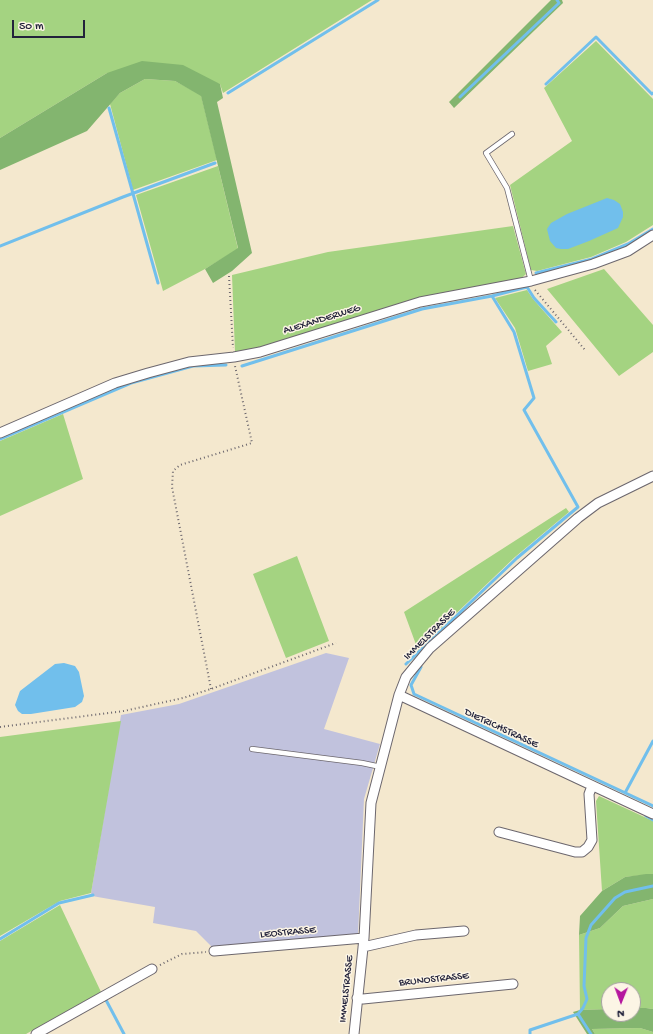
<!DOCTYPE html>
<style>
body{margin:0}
#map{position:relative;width:653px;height:1034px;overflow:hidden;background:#f4e8ce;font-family:"Gochi Hand",sans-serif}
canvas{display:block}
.north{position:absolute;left:601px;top:982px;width:40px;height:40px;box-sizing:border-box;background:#fcf5e5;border:1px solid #a5a1a1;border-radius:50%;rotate:181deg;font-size:11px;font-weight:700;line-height:16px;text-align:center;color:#22223b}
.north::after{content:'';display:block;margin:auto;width:14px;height:18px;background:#b5179e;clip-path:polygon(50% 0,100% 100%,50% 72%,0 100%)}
.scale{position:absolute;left:12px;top:20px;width:73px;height:18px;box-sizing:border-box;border:2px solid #22223b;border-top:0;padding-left:5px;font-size:12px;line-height:14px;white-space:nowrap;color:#22223b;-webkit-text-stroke:3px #fcf5e5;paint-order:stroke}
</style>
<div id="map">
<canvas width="653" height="1034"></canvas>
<div class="north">N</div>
<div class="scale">50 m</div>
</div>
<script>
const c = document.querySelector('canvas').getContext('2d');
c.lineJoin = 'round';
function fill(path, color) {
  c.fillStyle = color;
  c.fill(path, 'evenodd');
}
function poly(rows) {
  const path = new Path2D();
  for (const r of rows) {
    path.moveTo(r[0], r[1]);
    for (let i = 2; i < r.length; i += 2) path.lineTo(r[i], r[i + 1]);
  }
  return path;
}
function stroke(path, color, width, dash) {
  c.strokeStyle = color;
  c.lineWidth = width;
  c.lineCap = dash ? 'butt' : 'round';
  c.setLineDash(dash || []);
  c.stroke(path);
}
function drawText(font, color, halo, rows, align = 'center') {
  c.font = font + ' "Gochi Hand",sans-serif';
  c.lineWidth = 3;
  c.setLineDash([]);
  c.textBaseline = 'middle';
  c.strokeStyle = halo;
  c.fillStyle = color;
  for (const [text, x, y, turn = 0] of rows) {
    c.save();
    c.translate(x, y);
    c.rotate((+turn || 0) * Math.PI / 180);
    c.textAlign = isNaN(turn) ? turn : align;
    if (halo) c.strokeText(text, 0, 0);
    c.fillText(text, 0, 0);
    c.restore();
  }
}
const industrial = poly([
 [326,653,349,658,324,729,380,744,364,799,358,936,215,950,196,931,153,923,155,907,92,896,91,893,121,715,179,704]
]);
const green = poly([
 [0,0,372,0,223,93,220,84,107,73,0,138],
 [596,41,653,99,653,225,626,242,591,257,537,271,531,270,510,185,572,141,544,88],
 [145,79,175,81,201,95,217,160,133,190,110,104,120,93],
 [218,166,238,249,205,269,163,291,136,195],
 [513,226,526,274,517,282,484,287,260,349,235,352,232,275,328,252],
 [604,269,653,325,653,352,619,376,547,289],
 [527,290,533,299,562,332,546,346,552,364,528,371,515,328,495,298],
 [63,414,83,479,0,516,0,441],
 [566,508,569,512,515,557,418,650,404,612],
 [297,556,329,641,286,658,253,574],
 [121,721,91,893,60,901,0,936,0,737],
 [599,796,653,821,653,874,625,877,602,891,596,801],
 [653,899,653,1009,646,1008,633,1008,633,990,609,990,609,1009,580,1010,579,935,600,928,623,906],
 [60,905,101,992,26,1034,0,1034,0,941],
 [640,1028,653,1032,653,1034,595,1034,592,1029]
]);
const forest = poly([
 [551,0,562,0,563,3,454,108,449,102],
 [142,61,183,65,220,84,223,98,217,102,252,253,232,271,213,283,205,269,238,248,201,96,175,81,145,79,120,93,87,131,0,170,0,138,107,73],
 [646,874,653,874,653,899,623,906,600,928,579,935,580,916,602,891,625,877],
 [633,1008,646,1008,653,1009,653,1032,640,1028,592,1029,595,1034,587,1034,573,1012,580,1010,609,1009,609,1014,633,1014]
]);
const water = poly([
 [607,198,614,200,620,204,623,212,623,217,618,228,589,241,568,249,561,249,556,248,550,241,547,229,551,223,567,214],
 [64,663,75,666,79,672,84,696,82,702,75,707,31,714,22,714,18,711,15,705,20,691,55,664]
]);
const stream = poly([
 [546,84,596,37,652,94,653,93],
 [228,93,378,0],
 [460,97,559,3,557,0],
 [109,108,158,283],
 [0,246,123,197,215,163],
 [536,273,592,259,628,244,653,229],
 [242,366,422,309,492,296,527,287,534,298,556,322],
 [0,439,131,383,193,366,226,365],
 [406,664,517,558,578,507,524,410,534,398,514,332,492,296],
 [421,667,411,685,414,694,653,806],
 [625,793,653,741],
 [646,816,653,820],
 [0,939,59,903,93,895],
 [106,1000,124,1034],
 [578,1014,591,1034],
 [530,1034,530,1030,578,1014,583,1008,587,999,584,986,586,938,591,925,615,898,625,892,653,886]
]);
const path = poly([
 [229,276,233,348],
 [535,290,585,350],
 [211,689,172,487,173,471,180,465,252,443,235,366],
 [0,727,124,711,183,698,211,689,336,643],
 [160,965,182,954,206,952]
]);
const lane = poly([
 [512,134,486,153,507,188,531,281],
 [252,749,362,763,381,767]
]);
const street = poly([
 [0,433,115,383,148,373,189,362,234,357,260,352,420,302,531,281,593,264,628,251,653,235],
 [399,695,653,814],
 [499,832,575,852,582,852,588,847,592,840,589,794,592,786],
 [363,947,416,935,464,931],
 [214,951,364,938],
 [357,998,363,999,513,984],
 [36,1034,152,969],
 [354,1034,364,938,371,803,399,695,406,677,430,648,578,518,598,503,653,476]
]);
const streetNames = [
 ["ALEXANDERWEG",322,320,-17],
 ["IMMELSTRASSE",430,635,-45],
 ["DIETRICHSTRASSE",501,729,25],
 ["LEOSTRASSE",288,933,-5],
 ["BRUNOSTRASSE",434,980,-6],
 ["IMMELSTRASSE",347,989,-84]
];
fill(industrial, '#c1c2dd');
fill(green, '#a4d381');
fill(forest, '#83b56f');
fill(water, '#71bfec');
stroke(stream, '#71bfec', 3);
stroke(lane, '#6c676e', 6);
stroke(street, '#6c676e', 11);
stroke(path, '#6c676e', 2, [1, 3]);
stroke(lane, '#fff', 4.5);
stroke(street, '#fff', 9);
drawText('11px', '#22223b', '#fcf5e5', streetNames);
</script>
